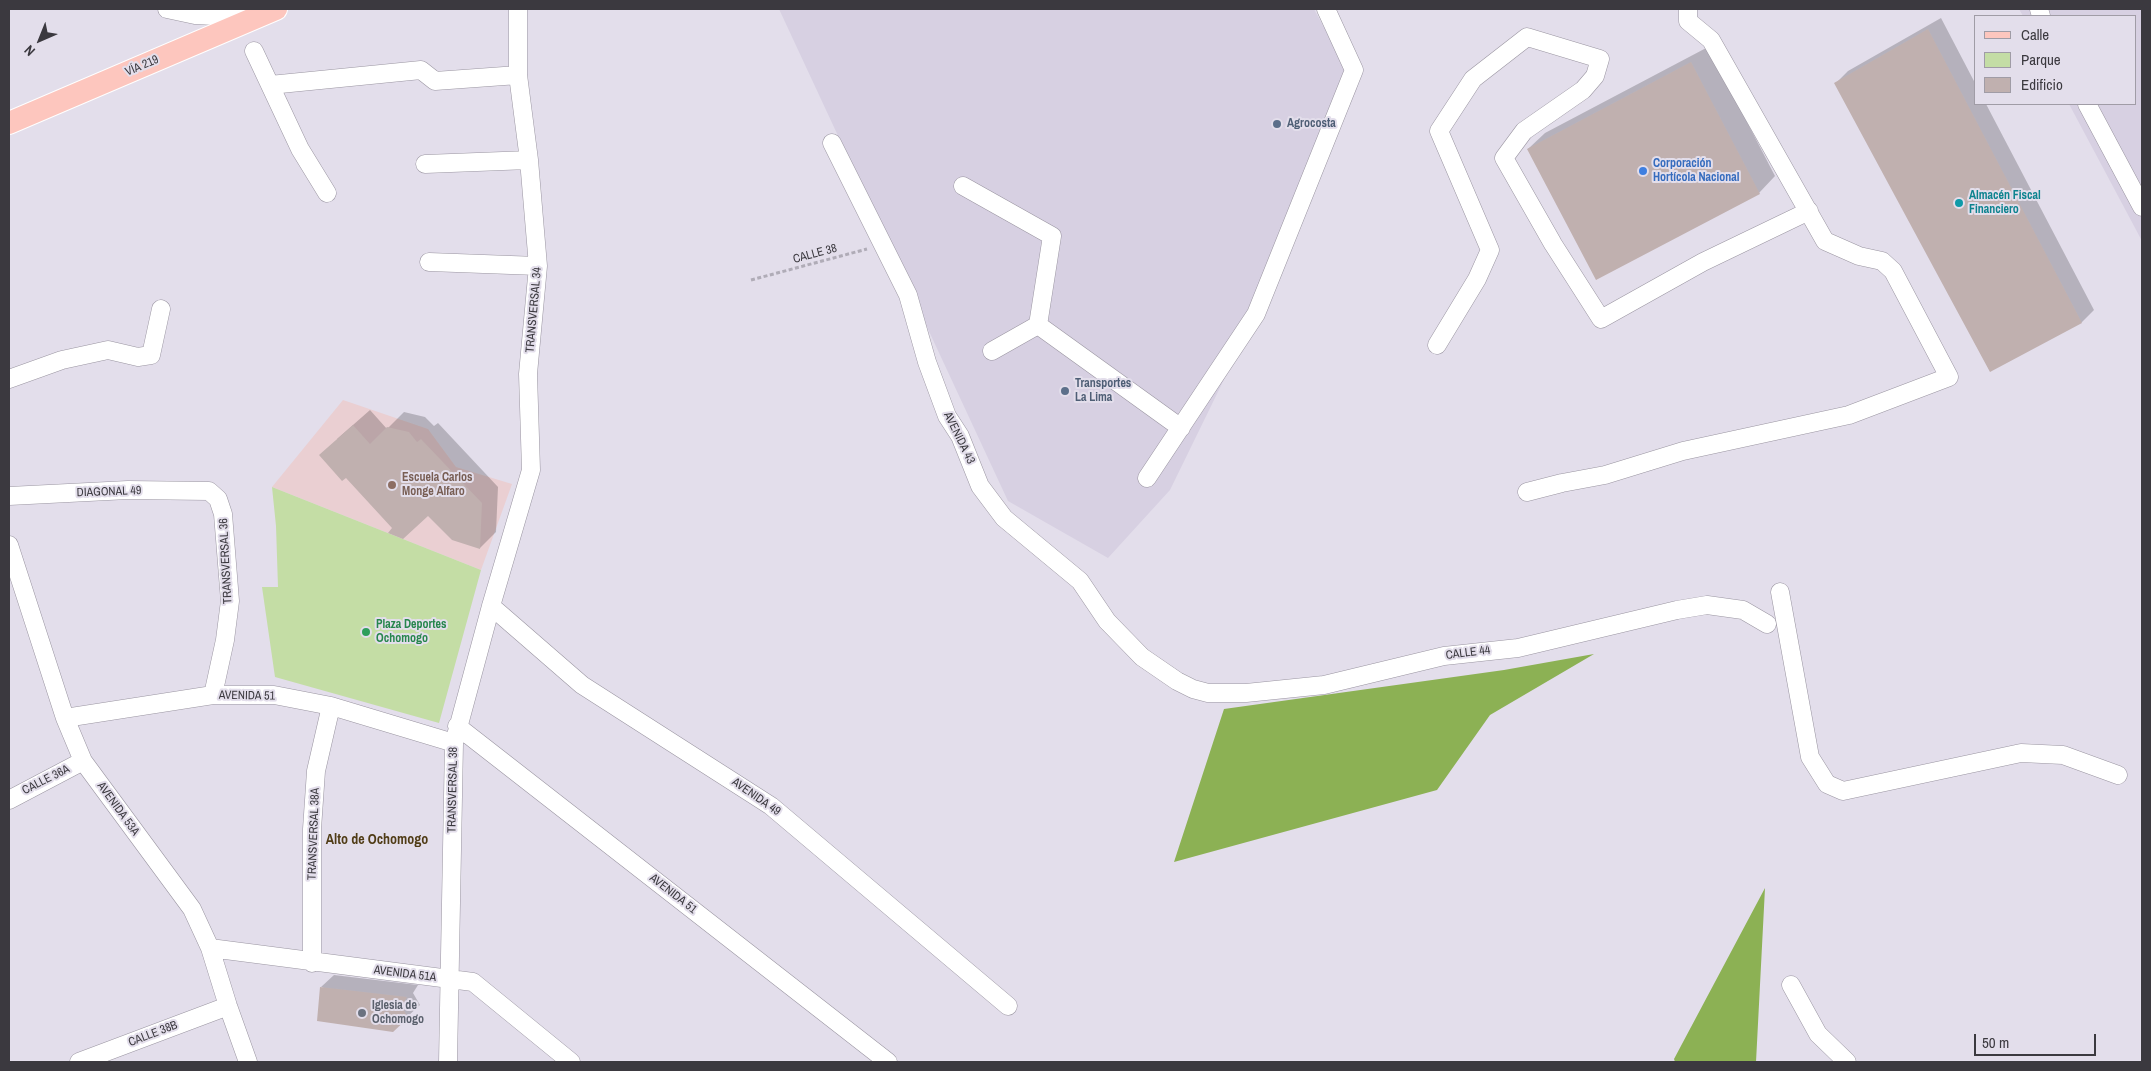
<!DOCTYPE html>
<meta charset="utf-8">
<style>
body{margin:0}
#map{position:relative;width:2151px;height:1071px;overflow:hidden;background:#e3deeb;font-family:"Archivo Narrow",sans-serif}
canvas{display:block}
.frame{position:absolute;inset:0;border:10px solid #3b393f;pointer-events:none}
.legend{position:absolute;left:1974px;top:15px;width:162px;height:90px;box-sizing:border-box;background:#e3deeb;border:1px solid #a09ca6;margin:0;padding:6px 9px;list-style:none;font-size:15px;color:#3b393f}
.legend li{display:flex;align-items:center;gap:10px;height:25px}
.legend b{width:25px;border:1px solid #a09ca6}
.north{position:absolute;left:15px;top:15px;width:50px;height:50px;-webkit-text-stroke:4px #e3deeb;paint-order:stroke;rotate:224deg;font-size:14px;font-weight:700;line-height:20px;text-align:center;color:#3b393f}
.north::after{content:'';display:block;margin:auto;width:18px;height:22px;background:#3b393f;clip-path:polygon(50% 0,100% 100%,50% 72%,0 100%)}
.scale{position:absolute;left:1974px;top:1034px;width:122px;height:22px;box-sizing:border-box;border:2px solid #3b393f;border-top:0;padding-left:6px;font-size:15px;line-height:18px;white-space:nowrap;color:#3b393f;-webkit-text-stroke:4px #e3deeb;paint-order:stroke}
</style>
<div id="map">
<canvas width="2151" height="1071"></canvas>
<div class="frame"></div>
<ul class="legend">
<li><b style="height:6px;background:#fdc6be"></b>Calle</li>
<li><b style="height:14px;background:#c4dda5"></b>Parque</li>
<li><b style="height:14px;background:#c0b0af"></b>Edificio</li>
</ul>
<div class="north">N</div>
<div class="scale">50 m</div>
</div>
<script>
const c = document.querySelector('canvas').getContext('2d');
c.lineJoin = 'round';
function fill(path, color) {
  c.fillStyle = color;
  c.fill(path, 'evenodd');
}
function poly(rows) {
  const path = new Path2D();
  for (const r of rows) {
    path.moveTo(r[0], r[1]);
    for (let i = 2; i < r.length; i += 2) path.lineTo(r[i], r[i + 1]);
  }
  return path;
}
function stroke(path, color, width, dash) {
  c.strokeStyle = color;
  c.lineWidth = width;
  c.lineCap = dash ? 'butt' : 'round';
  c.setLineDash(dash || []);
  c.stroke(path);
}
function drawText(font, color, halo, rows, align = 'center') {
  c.font = font + ' "Archivo Narrow",sans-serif';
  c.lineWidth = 4;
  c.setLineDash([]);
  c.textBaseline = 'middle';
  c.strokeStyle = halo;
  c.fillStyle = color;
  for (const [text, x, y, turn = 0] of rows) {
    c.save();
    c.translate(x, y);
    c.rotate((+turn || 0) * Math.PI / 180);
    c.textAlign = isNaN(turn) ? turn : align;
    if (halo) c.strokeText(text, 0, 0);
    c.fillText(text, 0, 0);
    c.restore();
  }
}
const built = poly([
 [779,9,1314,9,1357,89,1256,314,1170,490,1108,558,1008,501],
 [2019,9,2142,9,2142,241,2069,104,2135,104,2135,16,2023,16]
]);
const education = poly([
 [343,400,428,429,456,467,512,484,481,570,272,487]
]);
const green = poly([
 [272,487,481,570,439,723,275,677,262,587,278,587,276,526]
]);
const forest = poly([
 [1594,654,1490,715,1437,790,1174,862,1224,709,1504,670],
 [1765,888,1756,1062,1675,1062,1674,1059]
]);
const shadow = poly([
 [1941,18,1975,83,1975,104,1986,104,2094,310,2082,322,1990,371,1836,83,1848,71],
 [1708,47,1775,176,1759,193,1528,149,1545,133],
 [370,410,387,429,404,412,425,417,434,426,438,423,498,487,496,532,480,548,428,515,394,528,337,439],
 [334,975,418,985,413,993,420,1005,407,1017,321,987]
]);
const building = poly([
 [1928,29,2082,323,1990,372,1834,83],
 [1691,62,1760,194,1596,280,1527,149],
 [353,425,370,444,387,427,409,432,417,442,421,439,482,503,480,549,452,540,428,516,403,539,388,533,392,528,346,478,342,481,319,455],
 [320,987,407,997,402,1006,408,1018,393,1032,317,1021]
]);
const path = poly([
 [751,280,867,249]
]);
const minor = poly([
 [167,9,195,15,253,18],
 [2039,9,2041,16],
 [254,51,300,149,327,193],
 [270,85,421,70,435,81,518,75],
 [2087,104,2142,207],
 [832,143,908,295,927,362,947,416,960,436,980,486,1004,518,1080,581,1107,621,1142,657,1177,681,1193,689,1208,693,1246,693,1324,685,1444,656,1518,648,1677,610,1707,605,1743,610,1767,624],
 [425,164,529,160],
 [963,186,1052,236,1038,325],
 [429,262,538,266],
 [1437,345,1477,279,1490,250,1439,131,1473,79,1527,37,1600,59,1595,76,1583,90,1524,131,1504,158,1553,244,1601,319,1703,262,1809,211],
 [992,351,1038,325,1181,428],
 [9,379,62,360,108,350,138,357,151,355,161,309],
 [1147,478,1256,314,1354,70,1326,9],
 [1527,492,1562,483,1605,475,1683,451,1849,415,1949,377,1893,271,1882,261,1859,256,1825,241,1711,40,1688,21,1688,9],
 [9,496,128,490,209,491,218,499,223,514,230,601,225,640,213,695],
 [9,545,65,718,83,761,192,909,210,948,228,1006,248,1062],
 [1780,592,1810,757,1827,784,1843,791,2021,753,2063,755,2118,775],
 [491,606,582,685,771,806,1008,1006],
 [65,718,213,695,274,695,331,706,454,743],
 [457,726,888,1062],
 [9,800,83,761],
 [210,948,473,982,571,1062],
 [312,963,312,829,316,771,331,706],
 [1791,985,1818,1034,1847,1062],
 [79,1062,228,1006],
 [448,1062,454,743,491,606,531,470,528,374,538,266,529,160,518,75,518,9]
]);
const major = poly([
 [9,123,276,9]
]);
const markers = [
 [1277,124,5,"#5c6f8a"],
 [1643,171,5,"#3f7fe0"],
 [1959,203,5,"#0f9aa8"],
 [1065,391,5,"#5c6f8a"],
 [392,485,5,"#8d6e63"],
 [366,632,5,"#2e9e5b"],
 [362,1013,5,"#6b7280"]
];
const streetNames = [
 ["VÍA 219",142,66,-23],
 ["CALLE 38",815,254,-15],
 ["TRANSVERSAL 34",534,310,-85],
 ["AVENIDA 43",959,438,64],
 ["DIAGONAL 49",109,492,-2],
 ["TRANSVERSAL 36",226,561,-93],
 ["CALLE 44",1468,653,-7],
 ["AVENIDA 51",247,696,1],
 ["CALLE 36A",46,780,-27],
 ["TRANSVERSAL 38",453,790,-89],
 ["AVENIDA 49",756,797,35],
 ["AVENIDA 53A",118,809,54],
 ["TRANSVERSAL 38A",314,834,-88],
 ["AVENIDA 51",673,894,38],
 ["AVENIDA 51A",405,974,7],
 ["CALLE 38B",153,1034,-21]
];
const serviceNames = [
 ["Agrocosta",1287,124],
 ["Transportes",1075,384],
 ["La Lima",1075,398]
];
const shopNames = [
 ["Corporación",1653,164],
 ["Hortícola Nacional",1653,178]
];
const cultureNames = [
 ["Almacén Fiscal",1969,196],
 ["Financiero",1969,210]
];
const educationNames = [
 ["Escuela Carlos",402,478],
 ["Monge Alfaro",402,492]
];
const leisureNames = [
 ["Plaza Deportes",376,625],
 ["Ochomogo",376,639]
];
const worshipNames = [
 ["Iglesia de",372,1006],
 ["Ochomogo",372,1020]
];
const neighbourhoodNames = [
 ["Alto de Ochomogo",377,840]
];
fill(built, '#d7d0e2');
fill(education, '#eacfd2');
fill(green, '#c4dda5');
fill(forest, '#8cb154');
fill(shadow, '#0003');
fill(building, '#c0b0af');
stroke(minor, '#9a95a1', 19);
stroke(major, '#fff', 24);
stroke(path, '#b0acb7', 3, [4, 2.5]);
stroke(minor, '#fff', 18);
stroke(major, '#fdc6be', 22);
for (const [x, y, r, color] of markers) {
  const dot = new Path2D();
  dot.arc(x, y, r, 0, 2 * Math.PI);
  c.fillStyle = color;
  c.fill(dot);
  stroke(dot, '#e3deeb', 2);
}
drawText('12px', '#3b393f', '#e3deeb', streetNames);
drawText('bold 12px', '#4e5e75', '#e3deeb', serviceNames, 'left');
drawText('bold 12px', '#366cbe', '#e3deeb', shopNames, 'left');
drawText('bold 12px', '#0d838f', '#e3deeb', cultureNames, 'left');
drawText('bold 12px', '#785e54', '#e3deeb', educationNames, 'left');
drawText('bold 12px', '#27864d', '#e3deeb', leisureNames, 'left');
drawText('bold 12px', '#5b616d', '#e3deeb', worshipNames, 'left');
drawText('bold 14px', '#503c16', '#e3deeb', neighbourhoodNames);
</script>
